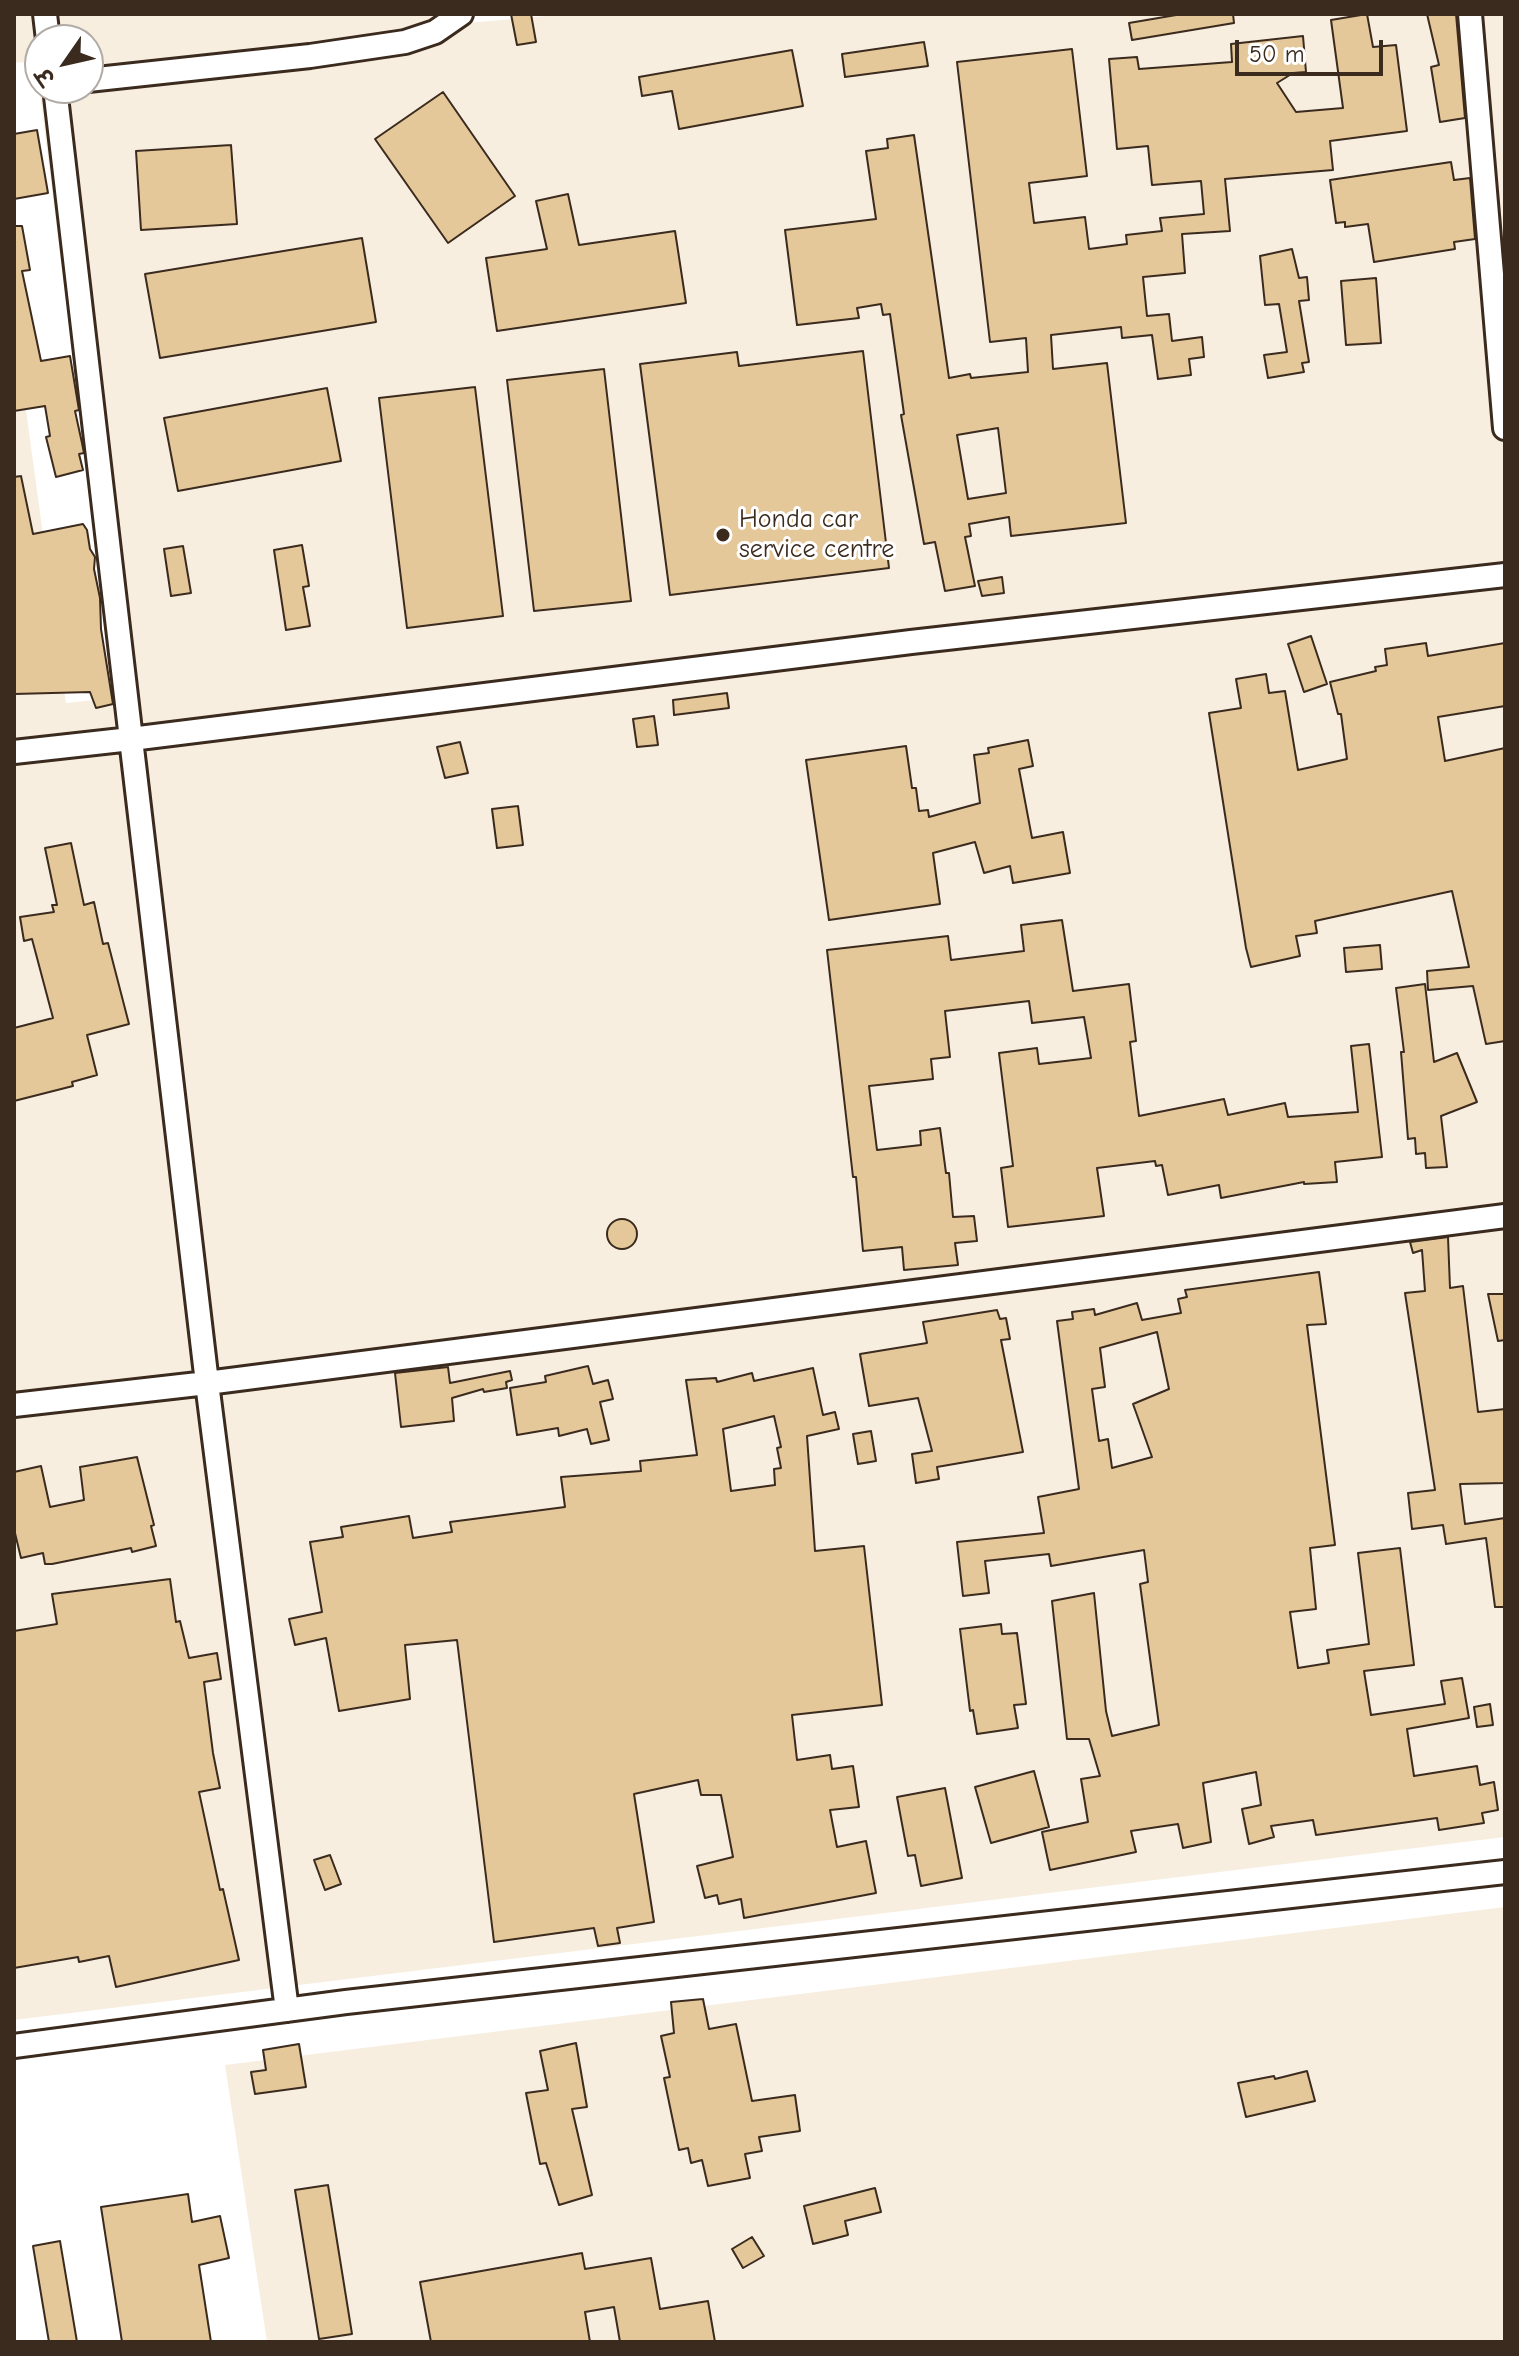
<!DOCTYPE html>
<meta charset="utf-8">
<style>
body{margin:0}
#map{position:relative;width:1519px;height:2356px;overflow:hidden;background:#fff;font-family:"Comic Neue","Playpen Sans Deva",sans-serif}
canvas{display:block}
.frame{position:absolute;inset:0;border:16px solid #3b2a1e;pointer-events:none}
.north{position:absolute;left:24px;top:24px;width:80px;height:80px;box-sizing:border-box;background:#fff;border:2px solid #b1aaa5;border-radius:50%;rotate:236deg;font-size:22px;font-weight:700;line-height:32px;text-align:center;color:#3b2a1e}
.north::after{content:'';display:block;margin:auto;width:28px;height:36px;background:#3b2a1e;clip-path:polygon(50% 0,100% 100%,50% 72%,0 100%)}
.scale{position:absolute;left:1235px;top:40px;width:148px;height:36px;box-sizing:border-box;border:4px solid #3b2a1e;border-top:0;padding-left:10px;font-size:24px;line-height:28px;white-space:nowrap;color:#3b2a1e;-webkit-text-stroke:6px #fff;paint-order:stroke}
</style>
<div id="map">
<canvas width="1519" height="2356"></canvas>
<div class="frame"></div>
<div class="north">उ</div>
<div class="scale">50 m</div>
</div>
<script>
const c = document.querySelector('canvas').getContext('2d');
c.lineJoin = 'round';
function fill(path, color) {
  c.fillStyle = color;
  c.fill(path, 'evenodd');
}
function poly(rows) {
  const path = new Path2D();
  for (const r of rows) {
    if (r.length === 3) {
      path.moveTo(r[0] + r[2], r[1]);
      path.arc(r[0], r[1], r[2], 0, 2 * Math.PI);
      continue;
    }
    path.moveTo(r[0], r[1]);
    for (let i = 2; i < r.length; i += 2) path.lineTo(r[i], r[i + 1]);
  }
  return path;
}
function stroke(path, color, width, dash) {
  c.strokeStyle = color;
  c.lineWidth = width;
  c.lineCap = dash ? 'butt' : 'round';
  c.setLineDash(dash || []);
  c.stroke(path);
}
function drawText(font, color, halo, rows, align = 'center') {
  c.font = font + ' "Comic Neue",sans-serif';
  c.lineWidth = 6;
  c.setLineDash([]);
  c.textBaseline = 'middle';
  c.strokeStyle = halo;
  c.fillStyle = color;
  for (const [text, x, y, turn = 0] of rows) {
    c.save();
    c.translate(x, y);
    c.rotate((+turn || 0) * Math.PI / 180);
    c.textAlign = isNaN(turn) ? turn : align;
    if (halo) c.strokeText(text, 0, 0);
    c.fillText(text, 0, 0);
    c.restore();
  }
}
const built = poly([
 [14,14,434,14,424,27,568,14,1505,14,1505,1837,14,2020,14,322,66,703,115,698,36,61,14,63],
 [40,40,88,40,88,88,40,88],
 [1505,1907,1505,2342,267,2342,225,2065]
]);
const building = poly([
 [511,14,531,14,536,42,517,45,511,14],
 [1182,14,1233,14,1234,23,1132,40,1129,23,1182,14],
 [1367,14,1373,47,1396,45,1407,131,1330,141,1333,170,1225,179,1230,231,1182,234,1185,273,1143,277,1147,316,1169,314,1172,341,1202,337,1204,357,1189,359,1191,375,1158,379,1152,335,1122,338,1121,327,1051,335,1053,369,1107,363,1126,523,1011,536,1009,517,969,524,971,536,965,537,975,586,945,591,935,542,924,544,901,415,904,414,890,314,883,315,881,304,857,308,859,318,797,325,785,230,876,219,866,151,888,148,887,139,914,135,949,378,970,374,971,378,1028,372,1026,338,990,342,957,62,1072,49,1087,176,1029,183,1034,223,1085,217,1089,249,1127,244,1126,235,1162,231,1160,218,1204,214,1201,181,1152,185,1148,146,1117,149,1109,59,1137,57,1139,69,1232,62,1231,44,1303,36,1306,72,1293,73,1277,83,1296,112,1343,108,1331,20,1367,14],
 [998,428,1006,493,968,499,957,435,998,428],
 [1427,14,1456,14,1465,118,1440,122,1431,67,1439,65,1427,14],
 [924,42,928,66,845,77,842,54,924,42],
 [792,50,803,106,679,129,672,91,642,96,639,77,792,50],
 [443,92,515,196,448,243,375,139,443,92],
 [37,130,48,193,14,199,14,134,37,130],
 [231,145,237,224,141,230,136,151,231,145],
 [1451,162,1454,180,1470,178,1475,239,1454,242,1455,249,1374,262,1368,224,1345,227,1345,222,1336,223,1330,180,1451,162],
 [568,194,579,245,675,231,686,303,497,331,486,258,547,249,536,201,568,194],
 [14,226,22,226,30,270,22,271,41,361,70,356,79,410,75,411,82,443,84,453,79,454,83,470,56,477,46,437,50,436,45,406,14,411,14,226],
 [362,238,376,322,160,358,145,274,362,238],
 [1292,249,1299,278,1307,277,1309,300,1299,301,1309,362,1302,363,1304,372,1268,378,1264,355,1287,352,1279,304,1265,305,1260,256,1292,249],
 [1376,278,1381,343,1346,345,1341,281,1376,278],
 [863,351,889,568,670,595,640,364,737,352,739,366,863,351],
 [604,369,631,601,534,611,507,380,604,369],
 [475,387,503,616,407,628,379,398,475,387],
 [327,388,341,461,178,491,164,418,327,388],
 [21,476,33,534,83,524,87,530,90,549,95,557,94,569,100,598,101,629,113,704,96,708,90,692,14,694,14,477,21,476],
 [302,545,309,586,303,587,310,626,286,630,274,550,302,545],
 [183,546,191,593,171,596,164,549,183,546],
 [1002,577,1004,593,982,596,978,581,1002,577],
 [1311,636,1327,684,1304,692,1288,644,1311,636],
 [1426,643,1428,656,1505,643,1505,706,1438,717,1445,761,1505,748,1505,1041,1486,1044,1473,986,1428,990,1427,971,1469,967,1452,891,1315,921,1317,933,1296,936,1300,956,1251,967,1246,948,1209,713,1241,708,1236,679,1266,674,1269,693,1285,691,1298,770,1347,759,1341,714,1338,714,1330,682,1376,671,1375,667,1387,665,1385,649,1426,643],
 [727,693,729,708,674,715,673,700,727,693],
 [654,716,658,745,637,747,633,719,654,716],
 [1028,740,1033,766,1019,769,1032,838,1063,832,1070,873,1013,883,1010,866,984,873,975,842,933,853,940,904,829,920,806,760,906,746,912,788,916,788,919,811,928,810,929,817,980,803,974,755,989,753,988,748,1028,740],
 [460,742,468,773,445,778,437,747,460,742],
 [518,806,523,845,497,848,492,809,518,806],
 [71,843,84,905,94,902,103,944,108,943,129,1024,87,1035,97,1075,72,1082,73,1086,14,1101,14,1028,53,1018,32,939,24,941,20,917,54,912,52,905,57,905,45,848,71,843],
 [1062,920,1073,991,1129,984,1136,1041,1130,1042,1139,1116,1224,1099,1228,1115,1285,1103,1288,1117,1358,1112,1351,1046,1369,1044,1382,1157,1335,1162,1337,1182,1304,1184,1304,1182,1221,1198,1219,1185,1168,1195,1162,1165,1156,1166,1155,1161,1097,1168,1104,1216,1008,1227,1001,1168,1013,1166,999,1053,1037,1048,1039,1064,1091,1058,1084,1017,1032,1023,1029,1001,945,1011,950,1057,931,1059,933,1079,869,1086,877,1150,921,1145,920,1131,940,1128,946,1173,949,1173,953,1217,974,1216,977,1241,955,1243,958,1265,904,1270,902,1247,863,1251,856,1177,853,1177,827,950,948,936,951,960,1024,951,1021,925,1062,920],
 [1380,945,1382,969,1346,972,1344,948,1380,945],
 [1425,984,1434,1062,1457,1053,1477,1102,1441,1116,1447,1167,1426,1168,1425,1153,1416,1154,1415,1138,1408,1139,1401,1052,1404,1052,1396,988,1425,984],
 [622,1234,15],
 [1448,1237,1450,1288,1463,1286,1478,1412,1505,1409,1505,1483,1460,1484,1465,1524,1505,1518,1505,1607,1495,1607,1486,1538,1446,1544,1443,1525,1412,1529,1408,1493,1435,1490,1405,1293,1425,1291,1422,1250,1413,1253,1410,1242,1448,1237],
 [1319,1272,1326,1324,1307,1325,1335,1545,1310,1548,1316,1609,1290,1612,1298,1668,1329,1663,1327,1650,1369,1644,1358,1553,1400,1548,1414,1665,1364,1671,1371,1715,1445,1704,1441,1681,1462,1678,1469,1718,1407,1729,1414,1776,1477,1766,1480,1785,1494,1782,1498,1810,1482,1813,1484,1823,1439,1830,1437,1818,1316,1835,1313,1820,1271,1826,1274,1837,1249,1844,1242,1809,1261,1805,1256,1772,1203,1783,1211,1842,1183,1848,1178,1824,1131,1831,1136,1852,1050,1870,1042,1832,1088,1822,1081,1779,1100,1776,1089,1739,1067,1739,1052,1601,1094,1593,1106,1711,1112,1736,1159,1725,1140,1584,1148,1582,1144,1550,1051,1566,1049,1554,985,1561,989,1593,963,1596,957,1542,1044,1533,1038,1497,1079,1489,1057,1321,1073,1319,1072,1312,1094,1309,1095,1315,1137,1303,1142,1320,1181,1313,1178,1299,1187,1297,1185,1290,1319,1272],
 [1157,1332,1169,1389,1133,1404,1152,1457,1112,1468,1108,1439,1099,1441,1092,1389,1105,1387,1100,1348,1157,1332],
 [1488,1294,1505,1294,1505,1340,1498,1341,1488,1294],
 [997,1310,1000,1319,1006,1318,1010,1339,1001,1340,1023,1452,937,1467,939,1479,916,1483,912,1454,932,1451,918,1398,869,1406,860,1354,927,1343,923,1322,997,1310],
 [588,1366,593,1384,608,1380,613,1399,600,1402,609,1440,591,1444,587,1429,559,1436,558,1428,517,1435,510,1388,546,1382,545,1376,588,1366],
 [448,1367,450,1383,510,1371,512,1380,506,1382,507,1388,484,1392,483,1389,452,1398,454,1421,401,1427,395,1373,448,1367],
 [813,1368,823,1415,835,1412,839,1429,807,1436,815,1551,864,1546,882,1705,792,1715,797,1760,830,1755,832,1769,853,1766,859,1807,830,1810,837,1847,866,1841,876,1893,744,1918,741,1899,719,1904,717,1895,705,1898,697,1866,733,1857,721,1795,701,1795,698,1780,634,1794,654,1922,617,1928,620,1943,598,1946,594,1928,494,1942,457,1640,405,1645,410,1699,339,1711,326,1638,295,1645,289,1619,322,1612,310,1542,343,1537,341,1527,409,1516,413,1538,452,1532,450,1522,565,1507,561,1477,641,1471,640,1461,697,1455,686,1380,716,1378,717,1382,752,1373,754,1381,813,1368],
 [774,1416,781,1447,777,1448,781,1468,774,1469,775,1485,731,1491,723,1429,774,1416],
 [871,1431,876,1461,858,1464,853,1434,871,1431],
 [137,1457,154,1525,151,1526,156,1546,132,1552,131,1548,52,1564,45,1564,43,1553,21,1558,14,1529,14,1472,41,1466,50,1507,84,1500,80,1467,137,1457],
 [170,1579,176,1622,180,1621,189,1658,217,1653,221,1679,204,1682,213,1753,220,1788,199,1792,220,1890,223,1889,239,1960,116,1987,109,1956,79,1962,78,1957,14,1968,14,1631,57,1624,52,1594,170,1579],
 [1001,1624,1002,1634,1017,1633,1026,1704,1014,1705,1018,1728,977,1734,973,1710,970,1711,960,1629,1001,1624],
 [1490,1704,1493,1725,1477,1727,1474,1707,1490,1704],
 [1034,1771,1049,1827,991,1843,975,1787,1034,1771],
 [945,1788,962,1878,921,1886,915,1855,908,1856,897,1797,945,1788],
 [330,1855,341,1884,325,1890,314,1860,330,1855],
 [703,1999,709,2029,736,2024,752,2101,795,2095,800,2131,759,2137,762,2151,745,2154,750,2178,708,2186,702,2160,691,2163,688,2148,679,2150,664,2078,670,2077,661,2036,674,2033,671,2002,703,1999],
 [576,2043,587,2107,572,2109,592,2195,559,2205,546,2163,540,2164,526,2093,548,2090,540,2051,576,2043],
 [299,2044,306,2087,255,2094,251,2072,266,2070,263,2050,299,2044],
 [1307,2071,1315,2101,1246,2117,1238,2083,1274,2076,1275,2079,1307,2071],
 [328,2185,352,2334,319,2339,295,2190,328,2185],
 [875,2188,881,2212,845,2221,848,2235,813,2244,804,2206,875,2188],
 [188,2194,192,2222,220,2216,229,2258,199,2265,211,2342,122,2342,101,2207,188,2194],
 [752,2237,764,2256,743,2268,732,2249,752,2237],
 [60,2241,77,2342,49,2342,33,2246,60,2241],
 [582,2253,585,2269,651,2258,660,2309,708,2301,715,2342,620,2342,614,2307,585,2312,590,2342,431,2342,420,2282,582,2253]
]);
const street = poly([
 [45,14,48,40],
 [1470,14,1505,428],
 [88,80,310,56,405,42,435,32,461,14],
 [55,88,131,739,911,642,1505,575],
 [14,752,131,739,207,1383,14,1405],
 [287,2010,207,1383,1505,1216],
 [14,2046,346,2002,1505,1872]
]);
const markers = [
 [723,535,8,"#3b2a1e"]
];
const poiNames = [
 ["Honda car",739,520],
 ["service centre",739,550]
];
fill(built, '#f7eee0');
fill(building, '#e5c899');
stroke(building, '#3b2a1e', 2);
stroke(street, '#3b2a1e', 28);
stroke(street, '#fff', 22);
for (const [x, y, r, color] of markers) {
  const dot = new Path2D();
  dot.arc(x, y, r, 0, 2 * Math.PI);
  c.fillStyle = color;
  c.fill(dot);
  stroke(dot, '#fff', 3);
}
drawText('26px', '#3b2a1e', '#fff', poiNames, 'left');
</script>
